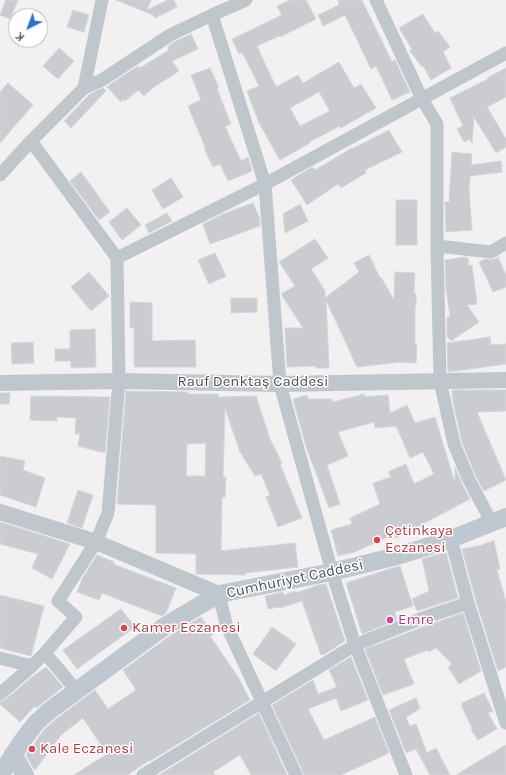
<!DOCTYPE html>
<meta charset="utf-8">
<style>
body{margin:0}
#map{position:relative;width:506px;height:775px;overflow:hidden;background:#f2f0f0;font-family:Karla,sans-serif}
canvas{display:block}
.north{position:absolute;left:8px;top:8px;width:40px;height:40px;box-sizing:border-box;background:#fff;border:1px solid #b6babd;border-radius:50%;rotate:222deg;font-size:11px;font-weight:700;line-height:16px;text-align:center;color:#49525b}
.north::after{content:'';display:block;margin:auto;width:14px;height:18px;background:#2c72cf;clip-path:polygon(50% 0,100% 100%,50% 72%,0 100%)}
</style>
<div id="map">
<canvas width="506" height="775"></canvas>
<div class="north">K</div>
</div>
<script>
const c = document.querySelector('canvas').getContext('2d');
c.lineJoin = 'round';
function fill(path, color) {
  c.fillStyle = color;
  c.fill(path, 'evenodd');
}
function poly(rows) {
  const path = new Path2D();
  for (const r of rows) {
    path.moveTo(r[0], r[1]);
    for (let i = 2; i < r.length; i += 2) path.lineTo(r[i], r[i + 1]);
  }
  return path;
}
function stroke(path, color, width, dash) {
  c.strokeStyle = color;
  c.lineWidth = width;
  c.lineCap = dash ? 'butt' : 'round';
  c.setLineDash(dash || []);
  c.stroke(path);
}
function drawText(font, color, halo, rows, align = 'center') {
  c.font = font + ' Karla,sans-serif';
  c.lineWidth = 3;
  c.setLineDash([]);
  c.textBaseline = 'middle';
  c.strokeStyle = halo;
  c.fillStyle = color;
  for (const [text, x, y, turn = 0] of rows) {
    c.save();
    c.translate(x, y);
    c.rotate((+turn || 0) * Math.PI / 180);
    c.textAlign = isNaN(turn) ? turn : align;
    if (halo) c.strokeText(text, 0, 0);
    c.fillText(text, 0, 0);
    c.restore();
  }
}
const building = poly([
 [6,0,18,0,10,19,0,15,6,0],
 [116,0,151,0,147,10,168,0,174,0,177,7,155,18,153,15,116,0],
 [290,0,306,0,316,19,280,37,279,36,257,46,276,87,298,75,303,83,339,62,354,88,361,84,376,108,341,128,340,126,309,142,310,143,280,160,259,123,247,91,259,86,242,52,239,54,232,39,282,15,277,6,290,0],
 [319,92,330,111,300,126,290,108,319,92],
 [338,0,362,0,392,62,395,60,410,92,392,100,376,66,371,69,345,15,323,26,318,15,339,5,338,0],
 [73,10,89,15,84,32,67,27,73,10],
 [423,14,435,33,438,31,450,47,443,52,451,68,431,80,423,66,422,67,410,51,412,49,399,28,423,14],
 [191,34,198,49,172,61,179,71,154,87,144,96,138,90,125,101,124,99,121,102,107,87,112,83,138,66,140,68,169,50,168,46,174,42,191,34],
 [59,48,74,61,58,79,43,66,59,48],
 [210,68,219,88,217,89,231,124,225,126,241,161,248,157,252,171,228,181,220,164,213,167,204,148,205,147,188,106,201,100,191,75,210,68],
 [506,68,506,97,487,107,506,139,506,147,496,153,474,117,472,144,470,139,464,142,457,129,463,126,450,98,488,79,487,78,506,68],
 [8,83,33,105,0,143,0,92,8,83],
 [103,88,106,91,71,128,64,121,90,94,103,88],
 [389,130,402,152,365,170,366,173,341,188,338,184,307,205,291,180,312,167,315,170,352,148,352,149,389,130],
 [452,152,472,154,471,165,501,161,502,172,470,176,469,191,472,230,446,232,445,202,449,202,452,152],
 [81,172,110,212,99,220,70,181,81,172],
 [171,178,183,197,163,209,152,190,171,178],
 [396,200,417,200,417,245,396,245,396,200],
 [253,203,260,219,260,226,210,244,203,224,223,214,253,203],
 [300,204,308,221,285,233,283,214,300,204],
 [127,208,141,225,122,240,109,222,127,208],
 [167,213,172,221,149,233,145,225,167,213],
 [315,239,328,258,311,269,325,291,325,298,359,272,354,263,369,255,380,278,381,277,394,300,395,272,415,273,414,294,416,294,416,306,415,306,415,345,417,345,416,363,400,362,357,367,326,300,329,368,316,368,315,366,287,367,285,328,303,328,281,294,295,286,279,262,315,239],
 [215,253,226,276,209,284,198,260,215,253],
 [465,257,468,258,469,266,472,265,477,304,467,305,479,322,451,341,447,336,447,318,450,316,446,289,445,260,465,257],
 [498,257,506,275,506,287,493,292,479,262,485,259,490,260,495,259,498,257],
 [89,272,109,296,91,311,71,287,89,272],
 [231,298,257,298,257,312,231,313,231,298],
 [130,302,152,303,152,341,195,340,196,367,134,367,134,328,130,328,130,302],
 [95,329,96,367,71,368,71,361,55,361,55,349,70,349,70,330,95,329],
 [490,337,491,345,506,344,506,364,448,372,447,343,490,337],
 [33,342,34,363,12,364,11,343,33,342],
 [452,390,506,390,506,411,477,412,506,480,484,491,476,477,462,442,453,402,452,390],
 [126,391,188,392,188,394,218,394,218,397,256,396,270,439,282,463,280,464,302,518,278,527,266,497,270,495,261,474,255,476,240,452,225,408,223,477,226,477,225,497,222,497,221,550,220,551,295,543,298,567,245,573,245,575,196,574,196,554,156,553,156,505,117,504,126,391],
 [206,443,205,476,186,476,187,444,206,443],
 [0,393,10,393,9,404,0,404,0,393],
 [364,394,365,397,388,395,390,413,407,405,415,423,435,417,454,480,455,479,455,467,462,484,470,499,396,538,394,534,355,552,338,556,331,530,352,524,350,518,380,504,373,483,391,477,388,472,406,464,414,484,434,474,423,452,410,458,396,426,375,428,374,422,338,432,348,456,327,465,340,504,329,508,315,470,307,450,293,399,307,395,308,399,332,399,333,402,364,394],
 [31,396,110,397,105,453,78,446,80,434,75,434,76,418,57,417,57,421,30,420,31,396],
 [0,456,25,461,23,470,45,478,36,507,0,495,0,456],
 [78,490,93,495,82,528,67,523,78,490],
 [0,522,70,544,52,579,32,568,38,554,0,544,0,522],
 [494,541,500,569,497,570,506,602,506,667,498,671,476,601,462,549,483,545,483,544,494,541],
 [446,552,458,598,417,611,412,599,429,591,422,559,446,552],
 [97,555,114,562,113,564,176,588,166,613,162,616,102,593,99,600,77,592,82,579,97,555],
 [400,566,413,606,395,612,397,620,362,634,346,583,386,570,400,566],
 [326,584,345,641,323,655,323,654,321,655,302,601,280,608,279,607,268,609,265,596,283,592,284,595,295,591,296,593,318,585,326,584],
 [0,595,44,606,31,656,0,648,0,595],
 [121,609,135,627,77,669,63,650,121,609],
 [463,613,481,671,459,684,448,667,452,664,436,648,428,652,428,650,404,659,414,684,383,695,365,649,423,627,463,613],
 [201,617,213,635,210,636,238,677,250,700,150,761,150,760,127,775,74,775,107,754,83,718,61,735,35,770,33,768,26,755,44,730,56,719,95,690,108,709,136,690,123,670,171,635,201,617],
 [272,627,296,644,276,671,253,654,272,627],
 [351,657,368,700,341,711,336,698,308,709,324,740,375,717,389,753,341,775,304,775,303,772,272,705,313,680,318,694,337,687,329,670,351,657],
 [46,667,63,687,36,708,35,706,20,722,0,704,0,702,5,700,32,677,46,667],
 [484,693,493,711,488,713,497,729,478,740,471,729,472,728,462,707,462,703,484,693],
 [416,698,420,708,406,718,410,726,416,724,427,753,436,748,450,775,430,775,416,749,406,753,389,710,416,698],
 [259,713,287,775,251,775,240,755,213,772,215,775,159,775,259,713],
 [506,745,506,775,456,775,484,758,506,745]
]);
const minor = poly([
 [376,0,422,99,437,124,437,246,440,381,454,444,469,480,492,523],
 [212,15,265,184,280,384,332,572,355,645,406,775],
 [84,88,102,0],
 [0,175,31,141,84,88,102,80,170,35,212,15,246,0],
 [437,246,491,252,506,243],
 [117,258,265,184,506,53],
 [451,539,468,603,506,723],
 [219,594,226,624,296,775],
 [45,653,77,691],
 [0,658,32,666],
 [0,694,32,666,45,653,76,617,58,601,96,542,108,513,119,381,117,258,31,141],
 [143,775,355,645,420,619,468,603]
]);
const tertiary = poly([
 [0,383,119,381,280,384,506,380],
 [0,512,96,542,219,594]
]);
const secondary = poly([
 [13,754,25,775],
 [0,775,25,737,36,723,49,711,165,626,219,594,332,572,401,555,451,539,506,517]
]);
const markers = [
 [377,540,4,"#e0444e"],
 [390,620,4,"#d1479c"],
 [124,628,4,"#e0444e"],
 [32,749,4,"#e0444e"]
];
const streetNames = [
 ["Rauf Denktaş Caddesi",253,382],
 ["Cumhuriyet Caddesi",295,579,-12]
];
const healthNames = [
 ["Çetinkaya",385,531],
 ["Eczanesi",385,548],
 ["Kamer Eczanesi",132,628],
 ["Kale Eczanesi",40,749]
];
const hotelNames = [
 ["Emre",398,620]
];
fill(building, '#caccd1');
stroke(building, '#d4d6da', 1);
stroke(minor, '#bfc7cd', 13);
stroke(tertiary, '#bfc7cd', 16);
stroke(secondary, '#bfc8d1', 18);
for (const [x, y, r, color] of markers) {
  const dot = new Path2D();
  dot.arc(x, y, r, 0, 2 * Math.PI);
  c.fillStyle = color;
  c.fill(dot);
  stroke(dot, '#fff', 1.5);
}
drawText('15px', '#49525b', '#fff', streetNames);
drawText('15px', '#be3a42', '#fff', healthNames, 'left');
drawText('15px', '#b23c85', '#fff', hotelNames, 'left');
</script>
